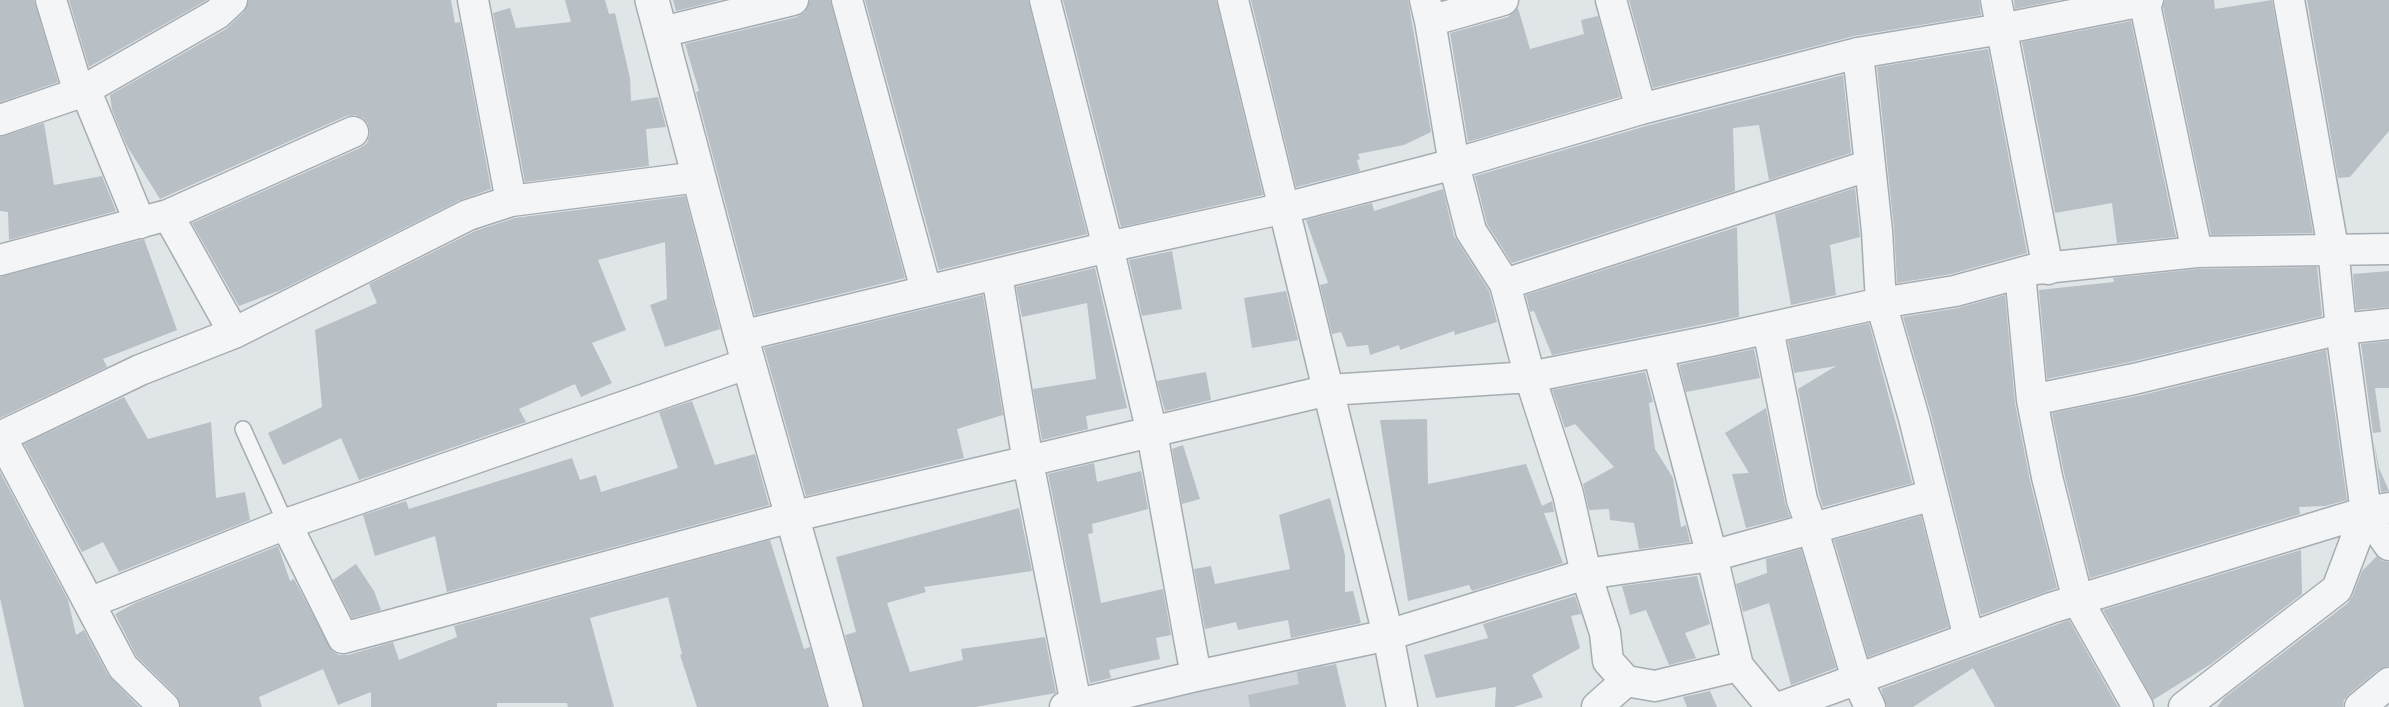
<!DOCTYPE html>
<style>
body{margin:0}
canvas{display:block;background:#e0e5e8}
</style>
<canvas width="2389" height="707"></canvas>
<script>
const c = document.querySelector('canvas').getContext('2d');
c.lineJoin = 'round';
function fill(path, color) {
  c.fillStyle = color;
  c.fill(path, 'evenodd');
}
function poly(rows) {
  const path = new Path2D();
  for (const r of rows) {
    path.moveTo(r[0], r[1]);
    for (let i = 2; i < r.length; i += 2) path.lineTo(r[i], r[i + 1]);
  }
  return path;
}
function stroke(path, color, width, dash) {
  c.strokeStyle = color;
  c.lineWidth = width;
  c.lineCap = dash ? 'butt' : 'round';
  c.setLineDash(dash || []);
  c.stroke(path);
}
const built = poly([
 [1322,663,1340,707,1127,707,1173,694]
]);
const building = poly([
 [0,0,34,0,58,82,0,102],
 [69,0,207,0,89,67],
 [249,0,451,0,455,23,460,22,491,189,460,200,281,290,239,306,192,223,360,148,367,143,370,134,368,124,363,118,355,115,346,116,160,199,127,146,112,110,110,95,226,29,244,12],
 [565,0,605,0,609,14,615,13,630,78,631,101,658,97,666,127,646,129,649,166,525,182,493,13,510,8,516,28,571,22],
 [673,0,720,0,676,11],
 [810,0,830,0,905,278,755,315,696,92,699,91,685,44,797,17,805,12],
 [865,0,1028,0,1087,234,939,270],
 [1063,0,1216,0,1263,195,1121,227],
 [1251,0,1408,0,1431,132,1404,145,1358,154,1360,159,1357,160,1360,171,1296,187],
 [1629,0,1979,0,1981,15,1854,36,1653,88],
 [2014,0,2059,0,2015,9],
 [2165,0,2214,0,2215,9,2272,0,2313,233,2211,235,2163,7],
 [2307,0,2389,0,2389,131,2350,177,2338,178],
 [1518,8,1530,49,1584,34,1581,20,1598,16,1620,97,1468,142,1450,33,1508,17],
 [2131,21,2176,237,2117,243,2112,203,2055,213,2022,42],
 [1988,49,2027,253,1951,274,1897,283,1894,229,1877,67],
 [1843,75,1851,153,1769,180,1759,125,1733,128,1735,191,1512,263,1487,224,1475,176,1646,126],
 [44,123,54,185,102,176,116,211,9,240,8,212,0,211,0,137],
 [1855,188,1860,237,1830,245,1836,295,1791,305,1775,214],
 [1443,189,1454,236,1489,291,1497,322,1455,335,1454,331,1400,350,1399,345,1370,355,1368,345,1347,347,1341,332,1332,334,1320,285,1328,283,1306,220,1372,203,1374,211],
 [685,196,720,329,665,347,650,305,667,299,665,242,598,260,626,330,592,343,612,383,581,397,575,384,519,409,526,422,359,480,341,438,283,465,268,433,322,407,315,330,377,303,369,284,475,231,515,218],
 [1737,227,1739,317,1552,355,1534,311,1530,312,1526,295],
 [144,239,177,330,103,359,107,367,0,418,0,277],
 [1172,251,1182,309,1142,316,1129,260],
 [2317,267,2322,316,2130,362,2047,379,2039,290,2114,282,2113,278,2198,269],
 [1095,268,1127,408,1086,416,1088,429,1042,440,1033,389,1096,379,1087,303,1022,317,1016,287],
 [2389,271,2389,307,2356,310,2353,274],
 [1286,291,1298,340,1252,348,1244,298],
 [983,295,1003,415,957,429,964,458,806,496,764,348],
 [2005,295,2015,403,2030,481,2057,588,1981,615,1931,414,1903,317,1958,308],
 [1869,323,1912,483,1823,507,1819,495,1798,389,1836,366,1794,373,1788,341],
 [2389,341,2389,388,2375,388,2381,432,2373,433,2361,344],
 [1754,349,1760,378,1686,392,1679,365],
 [2326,350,2347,500,2325,506,2299,507,2300,514,2090,578,2064,473,2052,413,2138,396],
 [1206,372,1211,400,1165,411,1157,381],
 [1645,372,1653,402,1649,403,1655,449,1673,478,1681,527,1686,525,1690,542,1639,549,1634,523,1610,520,1609,509,1589,510,1583,484,1614,467,1575,424,1565,428,1552,390],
 [124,397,148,439,211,422,216,498,245,492,250,520,119,572,103,542,82,552,24,444],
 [692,401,715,465,755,454,769,505,447,592,435,536,375,556,363,515,406,501,409,509,572,458,580,480,596,475,601,492,678,468,659,412],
 [1766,408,1785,503,1790,517,1746,528,1732,474,1749,473,1725,433],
 [1427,419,1428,484,1526,464,1542,506,1552,501,1554,512,1544,513,1563,563,1472,591,1469,585,1408,601,1380,420],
 [2374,441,2379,468,2389,491,2381,492],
 [1183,445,1200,499,1182,504,1172,449],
 [1094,463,1097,482,1141,471,1148,509,1092,524,1093,533,1088,534,1101,603,1163,589,1171,635,1156,638,1160,659,1109,670,1111,678,1090,683,1048,474],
 [0,472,68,600,76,635,84,630,108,675,139,707,24,707,0,598],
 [1330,498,1345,555,1345,592,1353,591,1361,623,1291,638,1288,620,1238,630,1236,622,1205,629,1194,569,1211,566,1215,584,1290,569,1279,515],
 [1019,508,1032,571,924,587,926,592,887,603,910,672,963,660,961,649,1045,637,1056,693,975,707,864,707,845,635,856,632,836,557],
 [1921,516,1949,627,1868,657,1834,540],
 [770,540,804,649,810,647,827,707,697,707,680,655,682,654,668,597,590,618,614,707,568,707,567,703,497,703,497,707,371,707,371,692,338,705,323,669,259,697,262,707,181,707,176,695,137,657,115,614,135,603,278,546,290,581,294,579,332,651,339,655,348,655,393,642,399,660,457,637,454,626],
 [1801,549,1836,668,1791,685,1769,603,1743,612,1736,584,1767,573,1766,559],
 [2301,550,2302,594,2211,664,2153,700,2103,610],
 [2377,556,2382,561,2389,562,2389,666,2378,670,2349,694,2344,700,2343,707,2217,707,2224,698,2348,603,2353,595,2362,571],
 [356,564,374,591,381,610,352,618,333,580],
 [1697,576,1710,624,1685,633,1696,658,1669,665,1646,610,1630,615,1622,586],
 [1575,596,1581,614,1571,616,1580,648,1532,675,1543,697,1514,707,1495,707,1496,687,1436,698,1424,655,1488,638,1483,624],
 [2069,620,2118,707,1995,707,1973,668,1913,707,1887,707,1881,689],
 [1336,664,1346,707,1250,707,1248,695,1299,684,1297,672],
 [1710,691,1717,707,1687,707,1683,697]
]);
const service = poly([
 [243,429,286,524]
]);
const minor = poly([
 [51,0,79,93],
 [473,0,511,201],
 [847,0,926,290],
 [1045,0,1108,247,1152,433,1196,676],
 [1233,0,1388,635,1402,707],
 [1425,0,1430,21,1454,164,1471,231,1505,284,1530,377,1568,494,1586,574,1605,633,1608,661,1626,681,1655,686,1738,666,1772,707],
 [1611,0,1641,109],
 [1996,0,2048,269],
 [2144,0,2197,252],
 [2289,0,2333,248,2341,329,2366,512,2389,545],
 [1430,21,1503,0],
 [662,32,793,0],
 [1858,53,1877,231,1881,303,1914,418,1969,638],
 [85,89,140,223],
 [0,120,79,93,217,14,232,0],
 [168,215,234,333],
 [0,260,168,215,353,132],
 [2020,273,2032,400,2047,477,2078,601,2138,707],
 [997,275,1028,462,1076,704],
 [1505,284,1870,165],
 [1768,329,1802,500,1812,527,1857,679,1870,707],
 [741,336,1108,247,1285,208,1454,164,1641,109,1858,53,2001,29,2148,0],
 [1658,352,1712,556,1738,666],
 [2032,400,2134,379,2341,329,2389,324],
 [0,437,140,370,234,333,468,215,511,201,698,177],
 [1,437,123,667,164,707],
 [286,524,343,638,791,517,1329,390,1530,377,1715,340,1881,303,1955,291,2035,269,2197,252,2389,249],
 [89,603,286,524,749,363],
 [1065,707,1196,676,1388,635,1586,574,1712,556,1933,495],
 [1597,707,1626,681],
 [1781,707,2051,608,2366,512,2389,508],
 [2184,707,2337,589,2366,512],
 [2360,707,2389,683]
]);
const tertiary = poly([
 [652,0,741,336,846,707]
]);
fill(built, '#ced4da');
fill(building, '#b8bfc5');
stroke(service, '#a6adb2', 18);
stroke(minor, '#a6adb2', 33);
stroke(tertiary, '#a6adb2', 36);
stroke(service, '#f3f5f7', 15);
stroke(minor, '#f3f5f7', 30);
stroke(tertiary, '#f3f5f7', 33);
</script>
